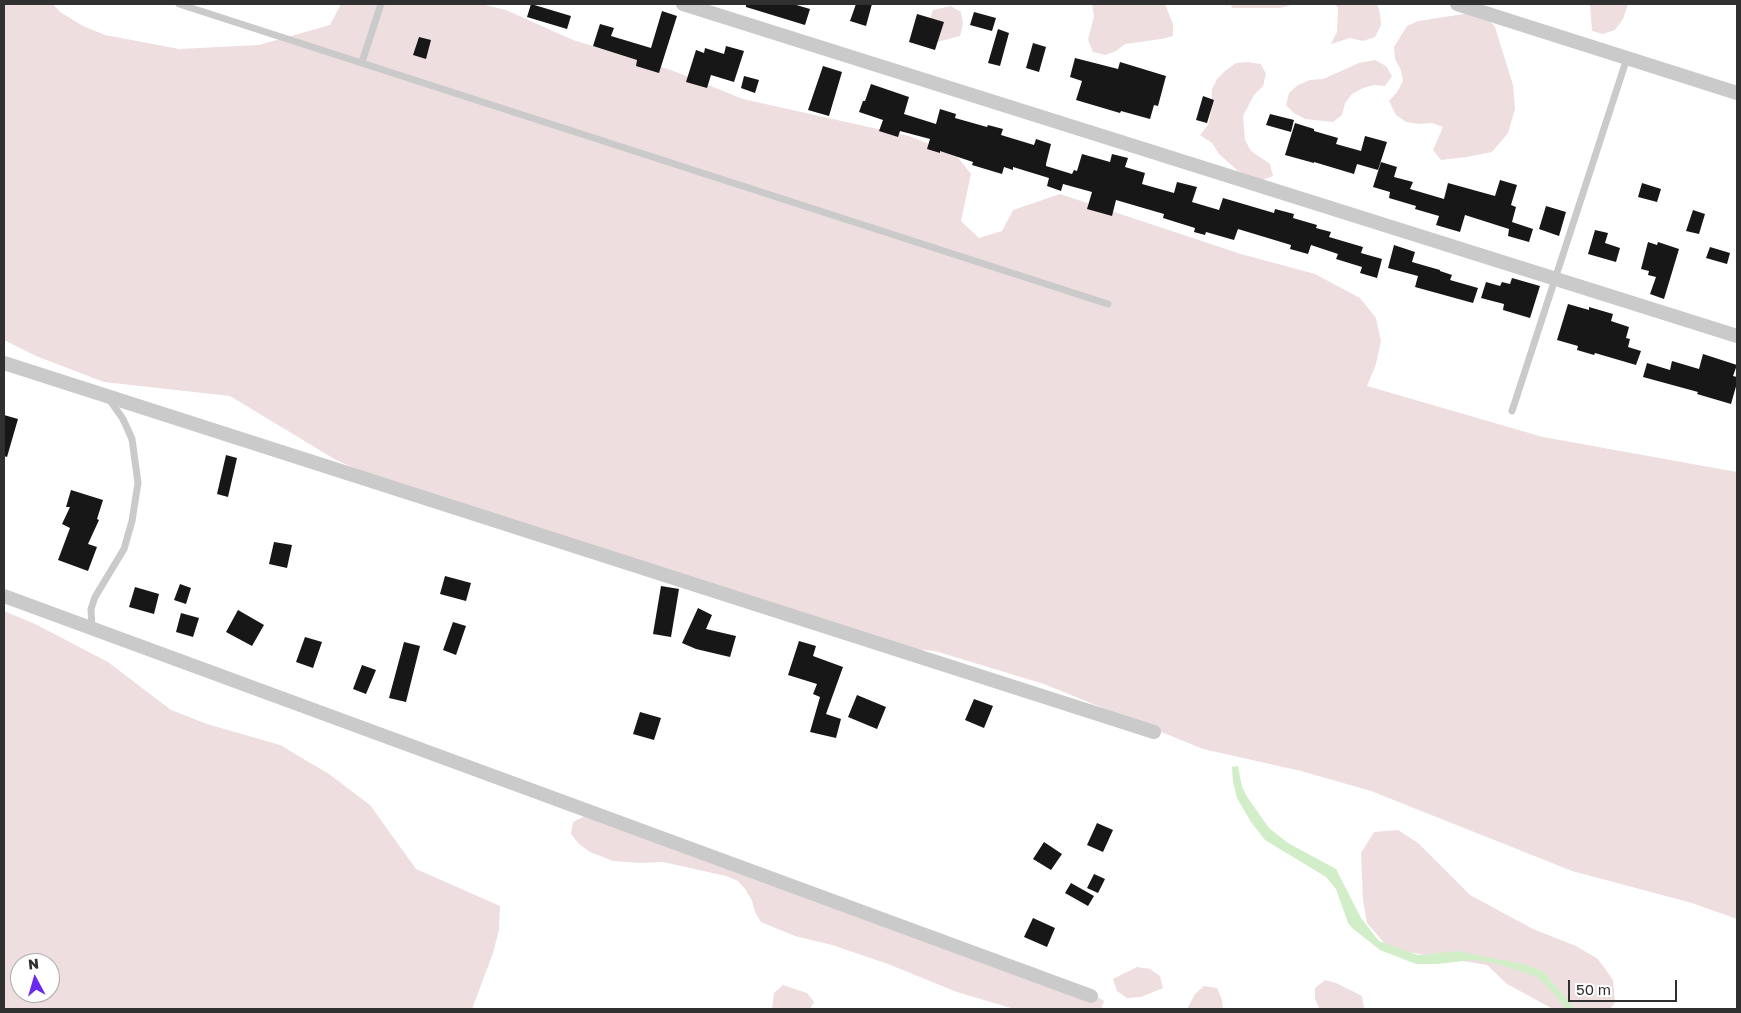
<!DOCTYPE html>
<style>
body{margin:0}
#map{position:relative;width:1741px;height:1013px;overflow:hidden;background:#fff;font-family:"Golos Text",sans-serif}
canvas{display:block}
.frame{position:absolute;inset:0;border:5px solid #303030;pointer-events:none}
.north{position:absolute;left:10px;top:953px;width:50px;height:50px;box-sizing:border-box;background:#fff;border:1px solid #acacac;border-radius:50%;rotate:354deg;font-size:14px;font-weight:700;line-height:20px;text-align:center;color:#303030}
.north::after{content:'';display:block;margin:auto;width:18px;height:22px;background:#692bef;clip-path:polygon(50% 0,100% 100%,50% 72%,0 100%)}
.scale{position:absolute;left:1568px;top:980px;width:109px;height:22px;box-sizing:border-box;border:2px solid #303030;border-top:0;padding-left:6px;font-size:15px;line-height:18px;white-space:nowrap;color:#303030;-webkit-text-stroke:4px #fff;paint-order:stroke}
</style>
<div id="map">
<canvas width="1741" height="1013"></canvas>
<div class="frame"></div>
<div class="north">N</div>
<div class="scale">50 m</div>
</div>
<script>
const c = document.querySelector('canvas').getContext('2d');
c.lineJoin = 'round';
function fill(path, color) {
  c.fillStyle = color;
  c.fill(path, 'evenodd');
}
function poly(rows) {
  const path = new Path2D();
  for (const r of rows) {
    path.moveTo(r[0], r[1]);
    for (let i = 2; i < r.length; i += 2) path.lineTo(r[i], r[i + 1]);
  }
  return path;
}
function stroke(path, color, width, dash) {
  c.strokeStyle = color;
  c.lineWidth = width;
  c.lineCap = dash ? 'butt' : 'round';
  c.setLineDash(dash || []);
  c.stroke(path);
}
const green = poly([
 [4,4,53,4,60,12,83,26,105,35,179,49,259,45,330,25,341,4,481,4,506,10,573,40,671,70,743,99,909,136,956,155,971,174,961,221,979,238,1002,231,1013,210,1060,194,1241,254,1315,274,1360,298,1376,318,1381,341,1376,364,1367,386,1543,437,1737,472,1737,919,1692,903,1572,871,1371,791,1301,771,1203,749,1044,684,935,651,888,647,382,481,336,460,230,396,104,382,36,356,4,340],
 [1095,4,1165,4,1173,24,1173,36,1161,39,1125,44,1116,51,1105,55,1093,52,1088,40,1094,16,1092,5],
 [1231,4,1294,4,1280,8,1232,8],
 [1335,4,1377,4,1380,13,1381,25,1375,37,1363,41,1350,38,1331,44,1337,32,1338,8],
 [1590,4,1628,4,1623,19,1615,30,1603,34,1592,31],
 [951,6,961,12,963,24,960,36,937,42,929,22,933,10],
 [1477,12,1487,18,1495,27,1513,85,1515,109,1508,133,1492,152,1467,157,1441,160,1433,150,1443,127,1432,123,1419,124,1406,122,1396,115,1389,101,1397,92,1403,81,1401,70,1395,59,1394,47,1407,26,1418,21],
 [1375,60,1386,66,1392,76,1385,86,1374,85,1363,88,1352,94,1345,103,1342,115,1333,122,1305,119,1294,113,1286,105,1289,93,1298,85,1310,80,1323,79,1359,63],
 [1248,62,1261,64,1266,74,1263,86,1254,95,1243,116,1245,140,1251,151,1270,164,1273,176,1262,180,1249,177,1238,171,1219,154,1212,143,1200,135,1208,125,1211,113,1212,89,1217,79,1226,70,1236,63],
 [4,611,35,624,108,662,171,710,207,724,280,745,329,774,370,805,416,869,500,906,499,930,493,953,472,1009,4,1009],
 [20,963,50,963,50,993,20,993],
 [596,816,847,904,941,933,973,949,997,954,1009,960,1033,967,1082,988,1104,1001,1101,1009,1014,1009,957,992,888,964,832,945,795,936,761,922,755,912,752,901,746,890,738,881,726,876,663,862,639,863,613,861,590,852,579,844,571,834,573,822,583,817],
 [1398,830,1418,843,1470,895,1533,929,1576,946,1598,959,1613,980,1615,1003,1610,1009,1553,1009,1507,984,1487,965,1408,952,1385,944,1367,923,1363,900,1361,853,1374,832],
 [1137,967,1150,969,1160,976,1163,988,1141,997,1127,998,1117,991,1113,979],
 [1325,980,1336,983,1362,996,1364,1008,1320,1009,1315,999,1315,988],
 [783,985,807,993,814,1002,810,1009,772,1009,774,993],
 [1204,986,1217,988,1222,1000,1223,1009,1187,1009,1195,994]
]);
const water = poly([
 [1238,766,1242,787,1248,798,1269,828,1288,843,1336,869,1361,918,1379,941,1418,955,1458,951,1528,965,1544,972,1575,1009,1566,1009,1556,996,1537,977,1495,963,1473,960,1437,964,1416,964,1380,950,1352,928,1348,923,1336,889,1326,877,1265,840,1251,822,1237,798,1233,782,1232,767]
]);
const building = poly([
 [531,4,571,16,567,29,527,17],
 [746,4,793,4,810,9,805,25,746,7],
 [856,4,872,4,866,26,850,21],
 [662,11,677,16,659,73,636,66,637,60,593,46,600,24,614,28,611,36,651,48],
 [974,12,996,18,992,31,970,25],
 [917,14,944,22,935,50,909,42],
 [998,29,1009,33,1000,66,988,63],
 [419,37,431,40,426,59,413,55],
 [1033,43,1046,47,1039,72,1026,68],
 [726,46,744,51,734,82,711,75,707,88,686,82,696,50,704,53,705,48,724,54],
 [1075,58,1118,69,1120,62,1166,76,1158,106,1154,105,1150,119,1121,111,1120,113,1076,100,1082,81,1070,77],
 [823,66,842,72,829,116,808,110],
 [744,76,759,80,755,93,741,88],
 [871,84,909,97,904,114,936,124,940,109,956,114,955,118,987,127,988,125,1003,129,1001,135,1034,145,1036,139,1051,144,1046,164,1046,166,1072,174,1074,170,1077,171,1082,154,1110,162,1112,154,1128,158,1125,167,1145,173,1142,184,1174,193,1177,182,1197,187,1192,202,1219,210,1223,198,1274,213,1275,209,1294,214,1293,218,1317,225,1316,228,1331,232,1329,237,1363,247,1361,253,1382,259,1377,278,1360,273,1362,267,1336,259,1338,254,1311,245,1308,254,1290,249,1291,245,1238,229,1234,240,1206,232,1205,235,1194,232,1195,228,1163,218,1164,214,1116,200,1112,216,1087,209,1092,192,1063,184,1061,191,1047,186,1049,178,1013,167,1013,170,1004,167,1002,174,972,165,973,162,940,151,940,153,927,149,930,139,900,131,898,137,879,131,883,120,859,112,863,101,865,101],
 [1203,96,1214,100,1207,123,1196,120],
 [1270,114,1294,120,1291,132,1266,125],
 [1295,123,1314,129,1314,131,1338,138,1336,144,1361,151,1365,136,1387,142,1378,170,1357,164,1354,174,1314,162,1314,163,1285,155],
 [1381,162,1397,167,1394,177,1413,182,1410,189,1444,199,1448,183,1495,196,1500,180,1517,185,1511,205,1516,207,1512,222,1533,229,1529,242,1508,236,1509,229,1465,215,1460,232,1436,225,1439,216,1415,209,1416,206,1389,198,1390,192,1373,187],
 [1642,183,1661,189,1657,202,1638,197],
 [1546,206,1566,212,1559,236,1539,229],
 [1693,210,1705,214,1699,234,1686,231],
 [1595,230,1608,233,1605,243,1620,248,1616,262,1588,254],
 [1648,242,1657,245,1658,242,1679,249,1664,299,1650,294,1656,277,1648,275,1649,271,1641,269],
 [1394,245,1415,252,1412,262,1440,270,1440,271,1452,275,1450,280,1478,288,1473,303,1415,287,1418,276,1388,268],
 [1710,247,1730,253,1727,264,1706,258],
 [1512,278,1540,286,1530,318,1503,310,1504,304,1481,298,1486,282,1500,286,1502,282,1510,284],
 [1568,304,1589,310,1589,307,1613,314,1611,321,1629,327,1626,338,1630,339,1628,347,1641,351,1636,365,1595,353,1594,355,1577,350,1578,346,1557,340],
 [1703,354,1737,365,1733,376,1737,377,1737,383,1731,404,1697,394,1698,392,1643,377,1647,363,1670,370,1672,361,1699,369],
 [4,415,18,419,7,457,4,456],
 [226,455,237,458,228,497,217,494],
 [71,490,103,500,97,519,99,520,88,544,97,547,88,571,58,560,70,528,62,524,70,507,66,507],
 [274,542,292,545,287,568,269,564],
 [445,576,471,583,466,601,440,594],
 [180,584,191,588,186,604,174,600],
 [661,586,679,589,671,637,653,634],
 [135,587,159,594,154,614,129,607],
 [698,608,712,615,706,629,736,636,730,657,696,649,682,643],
 [238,610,264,625,252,646,226,632],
 [181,613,199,618,193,637,176,632],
 [453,622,466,626,456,655,443,650],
 [305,637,322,642,313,668,296,662],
 [799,641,816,646,813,656,843,667,826,714,841,719,836,738,810,732,820,697,813,694,817,684,788,675],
 [404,642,420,646,406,702,389,698],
 [362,665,376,670,366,694,353,689],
 [857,695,886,707,877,729,848,717],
 [974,699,993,706,984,728,965,720],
 [640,712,661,718,654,740,633,734],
 [1097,823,1113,830,1103,852,1087,845],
 [1044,842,1062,854,1051,870,1033,859],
 [1094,874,1105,879,1098,893,1087,888],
 [1071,883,1094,896,1088,906,1065,893],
 [1033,918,1055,928,1047,947,1024,937]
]);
const lane = poly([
 [179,4,1108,304],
 [362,62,381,4],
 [1512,411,1627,58],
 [92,629,91,609,95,597,124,549,132,521,138,483,132,439,123,419,109,399]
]);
const street = poly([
 [683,4,1737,336],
 [1457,4,1737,93],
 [4,363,1154,732],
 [4,596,1091,996]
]);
fill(green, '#eedee0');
fill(water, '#d2eec9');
fill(building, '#171717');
stroke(lane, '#cacaca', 7);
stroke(street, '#cacaca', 14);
</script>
